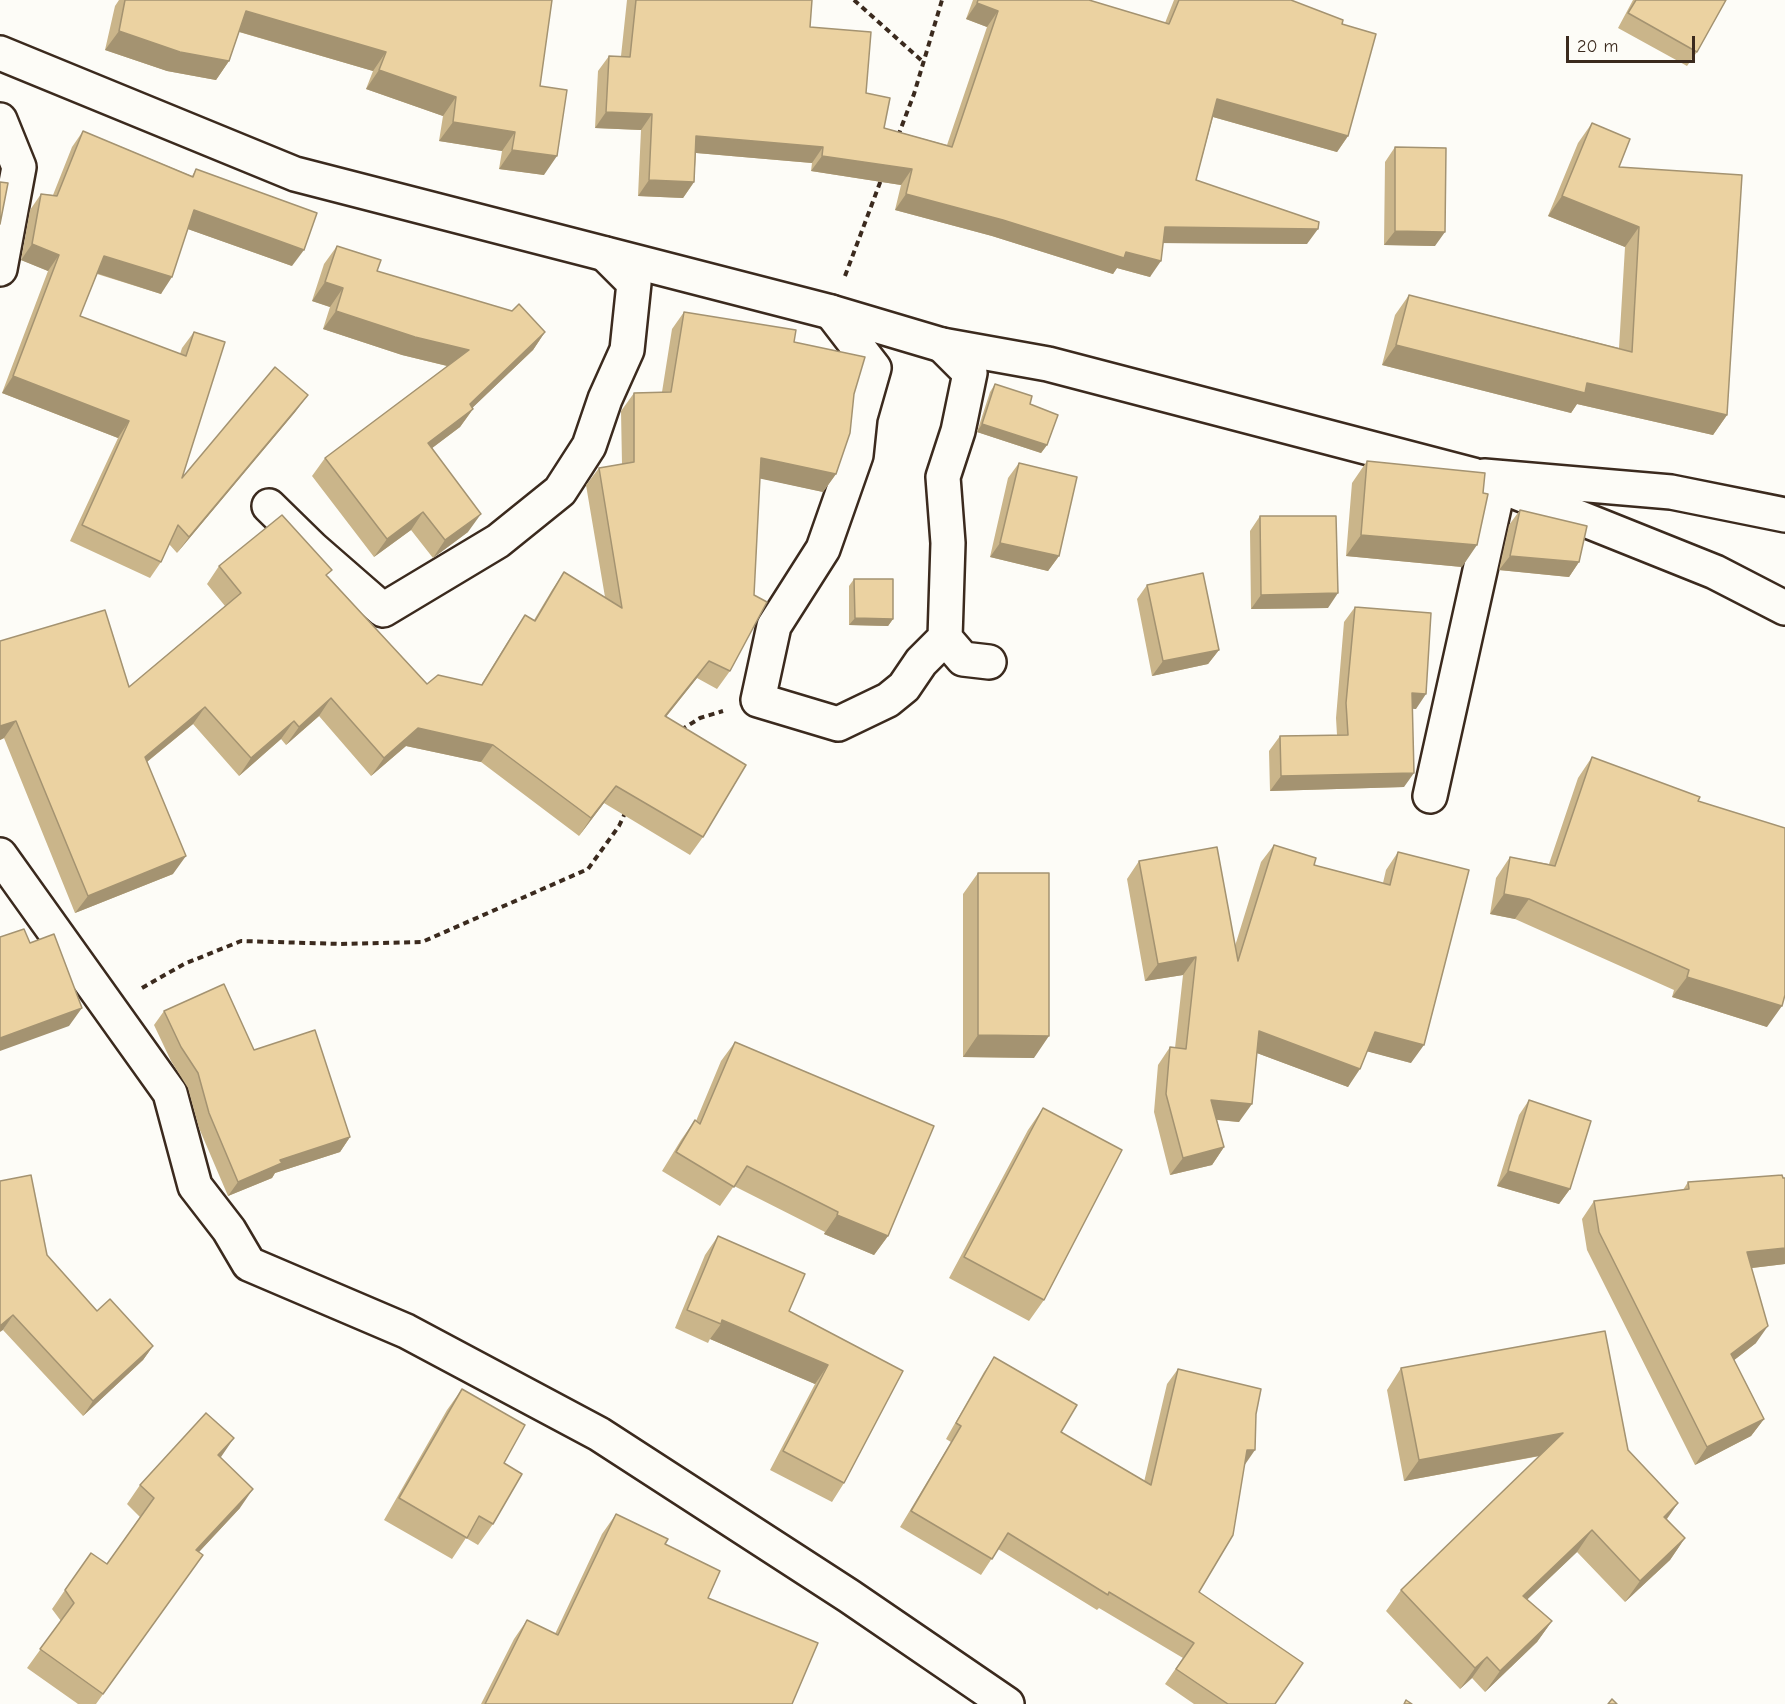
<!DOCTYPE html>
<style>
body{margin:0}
#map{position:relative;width:1785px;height:1704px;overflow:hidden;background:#fdfcf7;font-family:"Comic Neue",sans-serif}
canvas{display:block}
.scale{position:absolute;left:1566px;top:36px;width:129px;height:27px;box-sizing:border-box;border:3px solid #3b2a1e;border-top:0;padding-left:8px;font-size:18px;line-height:21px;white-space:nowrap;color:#3b2a1e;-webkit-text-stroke:4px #fdfcf7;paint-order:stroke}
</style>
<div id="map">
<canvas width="1785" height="1704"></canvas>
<div class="scale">20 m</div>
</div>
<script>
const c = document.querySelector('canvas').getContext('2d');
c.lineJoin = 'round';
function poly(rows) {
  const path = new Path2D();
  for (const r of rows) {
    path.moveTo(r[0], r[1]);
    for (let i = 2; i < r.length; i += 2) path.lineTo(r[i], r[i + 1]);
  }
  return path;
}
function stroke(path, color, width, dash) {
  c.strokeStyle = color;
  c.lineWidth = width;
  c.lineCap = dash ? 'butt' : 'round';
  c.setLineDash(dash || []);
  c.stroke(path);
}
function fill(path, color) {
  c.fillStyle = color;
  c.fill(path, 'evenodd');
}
const path = poly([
 [854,0,922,61],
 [898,136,914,94,942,0],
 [845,276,881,180],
 [681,730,700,718,723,711],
 [142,988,184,964,241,941,341,944,422,942,588,869,619,826,626,811]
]);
const minor = poly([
 [0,120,19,167,0,269],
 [831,312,874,368,860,417,856,455,823,549,774,626,758,700,838,724,888,700,904,687,921,662,945,638],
 [942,345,970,373,958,431,943,477,948,543,945,638,963,659,989,662],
 [1484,476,1671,492,1785,515],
 [269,506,313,549,383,610,498,541,560,491,589,446,605,399,627,350,634,283,605,254],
 [1430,796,1499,485],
 [0,855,170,1093,195,1186,229,1230,249,1264,406,1331,599,1434,849,1596,1007,1704]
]);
const major = poly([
 [0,53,295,174,831,312,942,345,1048,364,1473,475,1715,572,1785,608]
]);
const wall = poly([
 [119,0,552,0,540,86,544,175,499,169,502,151,439,141,443,116,366,89,373,71,239,32,229,61,216,80,167,71,105,50,115,6],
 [627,0,812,0,810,27,866,93,884,128,947,145,987,27,966,19,973,0,1089,0,1165,23,1174,0,1291,0,1342,24,1348,136,1337,152,1213,117,1196,180,1307,244,1163,243,1150,277,1117,268,1113,274,992,236,895,210,901,185,811,171,812,163,696,153,694,182,683,198,638,196,641,130,595,128,598,71,609,56,621,56],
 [1633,0,1726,0,1697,52,1687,66,1618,28],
 [1592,123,1619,167,1727,415,1713,435,1577,404,1571,413,1382,365,1395,315,1409,295,1619,348,1625,247,1548,216,1578,143],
 [83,131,192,176,196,169,292,266,188,229,161,294,97,274,80,316,180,354,182,348,194,332,182,478,296,411,177,553,169,544,161,562,150,578,70,541,118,438,2,393,48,271,21,260,30,210,41,194,53,195,72,147],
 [1395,147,1435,246,1384,245,1385,162],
 [337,246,377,271,545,332,533,350,472,408,473,409,460,427,432,448,468,532,433,558,411,530,374,557,312,476,325,458,447,366,402,355,323,329,330,307,312,301,324,264],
 [684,312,794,342,854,394,836,474,823,492,760,478,730,671,717,689,697,678,666,717,703,837,690,855,604,803,579,836,481,762,406,746,371,776,319,716,286,745,281,739,239,776,193,724,147,762,173,874,75,913,4,738,0,740,0,641,129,687,225,606,207,584,219,566,328,576,427,684,481,685,513,633,525,615,534,620,552,590,564,572,605,597,586,485,599,468,622,464,621,411,634,393,662,392,672,329],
 [995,384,1030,404,1047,445,1041,453,977,432,990,392],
 [1367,461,1462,567,1346,556,1352,483],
 [1019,463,1059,556,1048,571,990,557,1008,478],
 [1520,510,1579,562,1569,577,1499,570,1509,525],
 [1260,516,1328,608,1251,609,1250,531],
 [854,579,893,619,888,626,849,625,849,586],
 [1147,585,1219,650,1208,664,1152,676,1137,599],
 [1355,607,1416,709,1412,708,1404,787,1270,791,1269,751,1280,736,1337,735,1336,718,1344,622],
 [1592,757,1698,801,1767,1027,1672,997,1674,990,1515,919,1490,914,1496,878,1510,857,1549,864,1578,778],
 [1274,845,1314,865,1383,883,1386,870,1398,852,1411,1063,1367,1051,1348,1087,1257,1053,1239,1122,1217,1120,1224,1147,1212,1165,1170,1175,1154,1112,1158,1065,1170,1047,1175,1048,1183,975,1145,981,1127,879,1139,861,1235,946,1261,862],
 [978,873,1034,1058,963,1057,963,894],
 [164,1011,254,1050,350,1137,340,1152,275,1173,272,1178,228,1196,199,1128,188,1088,171,1061,154,1025],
 [735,1042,888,1236,874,1255,824,1234,825,1232,734,1186,720,1206,662,1171,681,1140,695,1120,696,1121,721,1061],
 [1529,1100,1570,1189,1559,1204,1497,1186,1519,1115],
 [1043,1108,1044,1300,1029,1321,949,1278,1028,1130],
 [1785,1178,1785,1264,1752,1268,1756,1343,1734,1360,1764,1419,1751,1436,1695,1465,1587,1250,1582,1219,1594,1201,1683,1190,1688,1182],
 [718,1236,789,1311,903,1371,844,1483,832,1502,770,1470,815,1384,710,1339,708,1343,675,1328,705,1255],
 [47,1255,97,1311,153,1346,143,1360,83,1416,3,1330],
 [994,1357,1061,1432,1144,1482,1167,1384,1178,1369,1244,1465,1199,1592,1275,1704,1194,1704,1165,1684,1183,1658,1099,1608,1097,1610,998,1549,981,1575,900,1527,951,1442,946,1439,984,1372],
 [1401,1368,1628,1450,1678,1503,1667,1519,1685,1538,1670,1560,1625,1602,1577,1552,1527,1599,1552,1621,1537,1642,1485,1692,1472,1678,1460,1689,1386,1611,1401,1590,1540,1456,1404,1481,1387,1390],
 [462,1389,504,1463,493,1524,478,1545,466,1538,452,1559,384,1520,447,1410],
 [221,1458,240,1508,199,1552,203,1555,96,1704,78,1704,27,1668,61,1621,52,1609,65,1590,107,1564,140,1517,127,1504,140,1485],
 [616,1514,665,1544,792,1704,481,1704,514,1639,527,1620,555,1634,602,1534]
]);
const shadedWall = poly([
 [977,3,998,11,987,27,966,19],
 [246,11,386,52,373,71,233,30],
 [119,31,229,61,216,80,167,71,105,50],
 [379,70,456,97,443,116,366,89],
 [1217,99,1348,136,1337,152,1206,115],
 [606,112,652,114,641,130,595,128],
 [453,122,515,132,502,151,439,141],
 [696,136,823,147,812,163,685,152],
 [512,150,557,156,544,175,499,169],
 [822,156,912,169,901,185,811,171],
 [649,180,694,182,683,198,638,196],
 [906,194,1126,252,1161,261,1150,277,1117,268,1113,274,992,236,895,210],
 [1562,196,1639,227,1625,247,1548,216],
 [194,210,304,250,292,266,182,227],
 [1165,227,1318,229,1307,244,1154,243],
 [1395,231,1445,232,1435,246,1384,245],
 [32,244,59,255,48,271,21,260],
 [104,256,172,277,161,294,93,272],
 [325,282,343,288,330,307,312,301],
 [336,311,469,350,456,368,402,355,323,329],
 [545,332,533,350,467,413,473,409,460,427,415,461,428,443,470,404],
 [1396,345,1587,383,1727,415,1713,435,1577,404,1571,413,1382,365],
 [13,376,129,421,118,438,2,393],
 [308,395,296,411,177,553,189,537],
 [982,424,1047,445,1041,453,977,432],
 [761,458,836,474,823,492,748,476],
 [423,512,411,530,374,557,387,539],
 [481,514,468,532,433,558,445,540],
 [1361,535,1477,545,1462,567,1346,556],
 [1000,543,1059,556,1048,571,990,557],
 [1510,556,1579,562,1569,577,1499,570],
 [1338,593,1328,608,1251,609,1261,595],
 [855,618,893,619,888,626,849,625],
 [1219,650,1208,664,1152,676,1163,661],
 [709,661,697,678,652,734,665,716],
 [1412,693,1426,694,1416,709,1401,708],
 [331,698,319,716,286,745,299,727],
 [205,707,193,724,132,774,145,757],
 [16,721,4,738,0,740,0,726],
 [294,721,281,739,239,776,251,758],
 [418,728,493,745,481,762,406,746,371,776,384,758],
 [1414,773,1404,787,1270,791,1281,776],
 [616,786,604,803,579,836,591,818],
 [186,856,173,874,75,913,88,896],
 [1504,894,1529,899,1515,919,1490,914],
 [1196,957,1183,975,1145,981,1158,964],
 [1687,977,1782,1006,1767,1027,1672,997],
 [82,1008,69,1026,0,1051,0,1038],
 [1259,1031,1360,1069,1348,1087,1246,1049],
 [1375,1032,1424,1045,1411,1063,1362,1050],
 [978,1035,1049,1036,1034,1058,963,1057],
 [1211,1100,1252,1104,1239,1122,1199,1118],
 [350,1137,340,1152,275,1173,272,1178,228,1196,238,1182,280,1160],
 [1224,1147,1212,1165,1170,1175,1183,1158],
 [1508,1171,1570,1189,1559,1204,1497,1186],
 [837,1215,888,1236,874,1255,824,1234],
 [1785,1248,1785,1264,1735,1270,1747,1252],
 [13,1315,3,1330,0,1332,0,1326],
 [722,1320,828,1365,815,1384,710,1339,721,1324],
 [1768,1326,1756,1343,1719,1372,1731,1354],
 [153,1346,143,1360,83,1416,93,1401],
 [1764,1419,1751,1436,1695,1465,1707,1447],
 [1563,1433,1549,1454,1404,1481,1419,1460],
 [234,1438,221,1457,205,1474,218,1455],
 [1247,1450,1255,1450,1244,1466],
 [253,1489,240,1508,183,1569,196,1550],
 [1678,1503,1663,1524,1664,1517],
 [1592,1530,1577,1552,1509,1617,1523,1596],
 [1685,1538,1670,1560,1625,1602,1640,1581],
 [1552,1621,1537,1642,1485,1692,1500,1671],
 [1487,1657,1472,1678,1460,1689,1475,1668]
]);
const building = poly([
 [125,0,552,0,540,86,567,90,557,156,512,150,515,132,453,122,456,97,379,70,386,52,246,11,229,61,180,52,119,31,125,0],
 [636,0,812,0,810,27,871,32,866,93,890,98,884,128,952,147,998,11,977,3,978,0,1089,0,1169,24,1179,0,1291,0,1343,20,1342,24,1376,34,1348,136,1217,99,1196,180,1319,222,1318,229,1165,227,1161,261,1126,252,1124,258,1003,220,906,194,912,169,822,156,823,147,696,136,694,182,649,180,652,114,606,112,609,56,630,57,636,0],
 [1636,0,1726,0,1697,52,1628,13,1636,0],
 [1592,123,1630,139,1619,167,1742,175,1727,415,1587,383,1585,393,1396,345,1409,295,1632,352,1639,227,1562,196,1592,123],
 [83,131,193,177,196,169,317,213,304,250,194,210,172,277,104,256,80,316,186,356,194,332,225,342,182,478,275,367,308,395,189,537,178,525,161,562,82,525,129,421,13,376,59,255,32,244,41,194,57,196,83,131],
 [1395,147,1446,148,1445,232,1395,231,1395,147],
 [0,182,8,183,0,224,0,182],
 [337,246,381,260,377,271,512,311,519,304,545,332,470,404,473,409,428,443,481,514,445,540,423,512,387,539,325,458,469,350,415,337,336,311,343,288,325,282,337,246],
 [684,312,796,330,794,342,865,357,854,394,850,433,836,474,761,458,754,595,767,602,730,671,709,661,665,716,746,765,703,837,616,786,591,818,493,745,418,728,384,758,331,698,299,727,294,721,251,758,205,707,145,757,186,856,88,896,16,721,0,726,0,641,105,610,129,687,241,593,219,566,282,515,332,570,326,575,427,684,438,675,482,685,525,615,535,621,564,572,622,608,599,468,634,462,634,393,671,392,684,312],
 [995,384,1032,396,1030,404,1058,415,1047,445,982,424,995,384],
 [1367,461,1485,473,1483,493,1488,494,1477,545,1361,535,1367,461],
 [1019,463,1077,477,1059,556,1000,543,1019,463],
 [1520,510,1587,526,1579,562,1510,556,1520,510],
 [1260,516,1336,516,1338,593,1261,595,1260,516],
 [1203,573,1219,650,1163,661,1147,585,1203,573],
 [854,579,893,579,893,619,855,618,854,579],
 [1355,607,1431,613,1426,694,1412,693,1414,773,1281,776,1280,736,1348,735,1346,703,1355,607],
 [1592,757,1700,797,1698,801,1785,828,1785,995,1782,1006,1687,977,1689,970,1529,899,1504,894,1510,857,1555,866,1592,757],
 [1274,845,1316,858,1314,865,1390,885,1398,852,1469,870,1424,1045,1375,1032,1360,1069,1259,1031,1252,1104,1211,1100,1224,1147,1183,1158,1166,1094,1170,1047,1186,1049,1196,957,1158,964,1139,861,1217,847,1238,961,1274,845],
 [978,873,1049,873,1049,1036,978,1035,978,873],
 [24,929,30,943,54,934,82,1008,0,1038,0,937,24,929],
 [224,984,254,1050,315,1030,350,1137,280,1160,282,1163,238,1182,209,1113,198,1073,181,1047,164,1011,224,984],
 [735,1042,934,1126,888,1236,837,1215,838,1212,747,1166,734,1187,676,1152,695,1120,700,1124,735,1042],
 [1529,1100,1591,1121,1570,1189,1508,1171,1529,1100],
 [1043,1108,1122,1150,1044,1300,964,1257,1043,1108],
 [31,1175,47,1255,97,1311,110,1299,153,1346,93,1401,13,1315,0,1326,0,1181,31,1175],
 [1782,1175,1783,1178,1785,1178,1785,1248,1747,1252,1768,1326,1731,1354,1764,1419,1707,1447,1599,1232,1594,1201,1689,1189,1688,1182,1782,1175],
 [718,1236,805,1274,789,1311,903,1371,844,1483,783,1451,828,1365,722,1320,721,1324,687,1310,718,1236],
 [1605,1331,1628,1450,1678,1503,1664,1517,1685,1538,1640,1581,1592,1530,1523,1596,1552,1621,1500,1671,1487,1657,1475,1668,1401,1590,1563,1433,1419,1460,1401,1368,1605,1331],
 [994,1357,1077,1405,1061,1432,1151,1485,1178,1369,1261,1389,1256,1414,1255,1450,1247,1450,1233,1535,1199,1592,1303,1663,1275,1704,1228,1704,1176,1669,1194,1643,1109,1592,1108,1595,1008,1533,992,1559,911,1511,961,1426,956,1423,994,1357],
 [462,1389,525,1425,504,1463,522,1474,493,1524,479,1516,467,1538,399,1498,462,1389],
 [206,1413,234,1438,218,1455,253,1489,196,1550,203,1555,103,1694,40,1649,74,1603,65,1590,91,1553,107,1564,154,1498,140,1485,206,1413],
 [616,1514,668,1539,665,1544,720,1571,708,1598,818,1643,792,1704,485,1704,527,1620,558,1635,616,1514],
 [1612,1699,1617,1704,1608,1704,1612,1699],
 [1406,1700,1412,1704,1404,1704,1406,1700]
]);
stroke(minor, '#3b2a1e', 38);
stroke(major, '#3b2a1e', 38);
stroke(path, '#3b2a1e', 4, [6, 4.5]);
stroke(minor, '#fdfcf7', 33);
stroke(major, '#fdfcf7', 33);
fill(wall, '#cab58a');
fill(shadedWall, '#a49371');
fill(building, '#ebd2a1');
stroke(building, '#a49371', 1.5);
</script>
